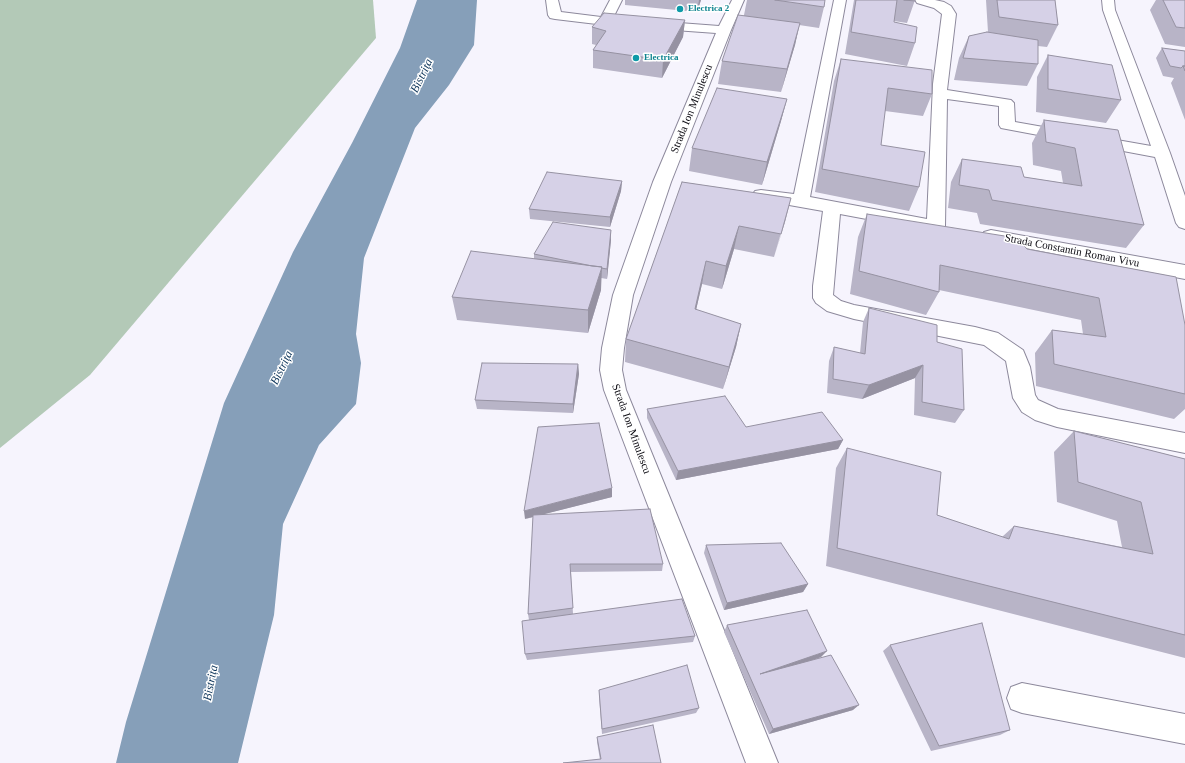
<!DOCTYPE html>
<meta charset="utf-8">
<style>
body{margin:0}
canvas{display:block;background:#f6f4fd}
</style>
<canvas width="1185" height="763"></canvas>
<script>
const c = document.querySelector('canvas').getContext('2d');
c.lineJoin = 'round';
function fill(path, color) {
  c.fillStyle = color;
  c.fill(path, 'evenodd');
}
function poly(rows) {
  const path = new Path2D();
  for (const r of rows) {
    path.moveTo(r[0], r[1]);
    for (let i = 2; i < r.length; i += 2) path.lineTo(r[i], r[i + 1]);
  }
  return path;
}
function stroke(path, color, width, dash) {
  c.strokeStyle = color;
  c.lineWidth = width;
  c.lineCap = dash ? 'butt' : 'round';
  c.setLineDash(dash || []);
  c.stroke(path);
}
function drawText(font, color, halo, rows, align = 'center') {
  c.font = font + ' Georgia,serif';
  c.lineWidth = 3;
  c.setLineDash([]);
  c.textBaseline = 'middle';
  c.strokeStyle = halo;
  c.fillStyle = color;
  for (const [text, x, y, turn = 0] of rows) {
    c.save();
    c.translate(x, y);
    c.rotate((+turn || 0) * Math.PI / 180);
    c.textAlign = isNaN(turn) ? turn : align;
    if (halo) c.strokeText(text, 0, 0);
    c.fillText(text, 0, 0);
    c.restore();
  }
}
const green = poly([
 [0,0,373,0,376,38,90,375,0,448]
]);
const water = poly([
 [417,0,477,0,474,45,449,85,415,128,364,258,356,334,361,363,356,404,319,445,283,524,274,615,238,763,116,763,126,722,224,403,293,252,352,143,400,48]
]);
const minor = poly([
 [546,0,558,0,561,12,601,17,610,0,622,0,613,18,719,26,732,0,744,0,731,30,671,182,633,295,624,348,622,370,626,390,778,763,746,763,604,390,600,370,602,348,613,295,653,182,716,33,605,25,555,19,550,18,548,15,546,0],
 [834,0,846,0,810,197,927,219,933,84,942,14,934,8,917,3,915,0,935,0,944,2,951,6,956,14,947,90,1011,100,1014,103,1015,122,1151,146,1103,10,1102,0,1114,0,1115,10,1170,153,1185,196,1185,229,1179,227,1176,223,1155,157,1001,128,999,125,999,106,947,99,945,226,942,230,936,232,840,214,833,295,841,301,854,305,975,327,998,333,1023,350,1030,367,1035,395,1038,400,1058,409,1185,433,1185,453,1057,427,1035,420,1022,412,1013,398,1006,361,984,345,854,319,827,311,816,303,813,298,813,286,823,211,761,200,755,199,752,195,755,191,761,190,794,194,834,0],
 [991,230,1185,265,1185,279,984,240,982,236,984,232,991,230],
 [1022,683,1185,714,1185,744,1022,713,1011,709,1007,698,1011,687,1022,683]
]);
const wall = poly([
 [625,0,701,0,697,12,625,5],
 [747,0,825,0,824,7,819,28,799,25,795,45,781,92,718,84,722,61,744,15],
 [854,0,915,0,907,23,894,21,894,22,915,43,907,66,845,54],
 [986,0,1055,0,1058,25,1047,47,1038,46,1038,64,1027,86,954,80,959,58,969,36,988,32],
 [1156,0,1185,0,1185,47,1165,44,1150,10],
 [685,20,683,37,662,78,593,68,593,50,596,45,592,44,592,27],
 [1162,48,1185,51,1185,120,1171,83,1174,78,1163,76,1156,58],
 [1048,55,1121,100,1106,123,1036,112,1037,77],
 [841,59,932,94,923,116,885,111,881,145,919,187,909,211,815,192,834,81],
 [787,99,781,121,762,185,689,171,692,148],
 [1044,120,1118,130,1144,225,1126,248,980,224,977,213,948,208,951,182,962,159,1024,177,1063,183,1061,171,1033,165,1032,143],
 [622,181,621,191,610,227,530,219,529,209],
 [682,182,791,198,774,257,734,249,722,289,702,284,696,310,741,324,736,347,723,389,625,362,626,339],
 [867,214,1027,249,1185,325,1185,409,1174,419,1036,386,1035,353,1052,330,1083,334,1081,320,939,290,939,292,926,315,850,294,858,237],
 [611,230,611,240,607,279,601,278,601,290,588,333,457,320,452,297,534,259,534,254],
 [869,308,937,342,964,410,955,423,914,415,915,378,862,399,827,393,829,361,834,347,860,353,863,322],
 [578,364,579,374,573,413,477,409,475,400],
 [647,409,746,427,843,440,838,449,676,480,647,418],
 [1074,431,1185,459,1185,658,826,566,836,468,847,448,937,515,1002,537,1014,526,1122,547,1117,521,1057,502,1054,452],
 [612,488,612,497,544,514,663,564,662,571,571,572,573,614,695,636,693,642,527,660,525,654,529,620,528,614,533,517,525,519],
 [706,545,808,584,803,592,724,610,704,553],
 [727,625,821,657,813,660,853,710,769,734,724,632],
 [890,645,1010,730,1000,735,931,751,883,651],
 [599,690,699,708,696,713,602,734,599,696],
 [597,737,661,763,600,760,597,742]
]);
const shadedWall = poly([
 [699,0,701,0,697,12],
 [685,20,683,37,662,78,663,60],
 [800,23,795,45,781,92,787,69],
 [787,99,781,121,762,185,767,162],
 [622,181,621,191,610,227,610,217],
 [791,198,785,222,774,257,781,234],
 [739,226,734,249,722,289,726,266],
 [611,230,611,240,607,279,607,269],
 [706,261,702,284,691,332,695,309],
 [602,267,601,290,588,333,588,310],
 [741,324,736,347,723,389,729,367],
 [578,364,579,374,573,413,573,404],
 [923,365,915,378,862,399,869,385],
 [843,440,838,449,676,480,678,471],
 [612,488,612,497,525,519,524,511],
 [808,584,803,592,724,610,727,603],
 [827,651,821,657,756,680,760,674],
 [859,705,853,710,769,734,773,729]
]);
const building = poly([
 [775,0,825,0,824,7,775,0],
 [856,0,897,0,894,22,917,27,915,43,851,32,856,0],
 [904,0,915,0,915,1,904,0],
 [997,0,1055,0,1058,25,999,17,997,0],
 [1163,0,1185,0,1185,28,1176,27,1163,0],
 [604,13,685,20,663,60,593,50,606,31,592,27,604,13],
 [738,15,800,23,787,69,722,61,738,15],
 [987,32,1038,40,1038,64,963,58,969,36,987,32],
 [1162,48,1185,51,1185,66,1183,66,1181,68,1170,66,1162,48],
 [1048,55,1112,65,1121,100,1048,89,1048,55],
 [841,59,932,70,932,94,888,88,881,145,925,152,919,187,822,169,841,59],
 [1183,66,1185,66,1185,71,1183,66],
 [717,88,787,99,767,162,692,148,717,88],
 [1044,120,1118,130,1144,225,992,200,989,190,959,185,962,159,1021,167,1024,177,1082,186,1075,148,1046,142,1044,120],
 [547,172,622,181,610,217,529,209,547,172],
 [682,182,791,198,781,234,739,226,726,266,706,261,695,309,741,324,729,367,626,339,682,182],
 [867,214,1017,238,1027,249,1176,277,1185,325,1185,394,1054,364,1052,330,1106,337,1099,298,940,265,939,292,859,271,867,214],
 [553,222,611,230,607,269,601,268,602,267,592,266,534,254,553,222],
 [471,251,602,267,588,310,452,297,471,251],
 [869,308,937,325,937,342,962,349,964,410,922,402,923,365,869,385,833,379,834,347,865,354,869,308],
 [482,363,578,364,573,404,475,400,482,363],
 [725,396,746,427,822,412,843,440,678,471,647,409,725,396],
 [599,423,612,488,524,511,538,427,599,423],
 [1074,431,1185,459,1185,635,837,548,847,448,941,472,937,515,1009,539,1014,526,1153,554,1141,502,1078,482,1074,431],
 [650,509,663,564,570,564,573,608,528,614,533,515,650,509],
 [781,543,808,584,727,603,706,545,781,543],
 [682,599,695,636,525,654,522,621,682,599],
 [807,610,827,651,760,674,831,655,859,705,773,729,727,625,807,610],
 [982,623,1010,730,939,746,890,645,982,623],
 [687,665,699,708,602,729,599,690,687,665],
 [653,725,661,763,563,763,601,759,597,737,653,725]
]);
const markers = [
 [680,9,4,"#0f9aa8"],
 [636,58,4,"#0f9aa8"]
];
const farCulturenames = [
 ["Electrica 2",688,9],
 ["Electrica",644,58]
];
const streetNames = [
 ["Strada Ion Minulescu",692,109,-68],
 ["Strada Constantin Roman Vivu",1072,251,11],
 ["Strada Ion Minulescu",631,429,70]
];
const waterNames = [
 ["Bistrița",422,76,-64],
 ["Bistrița",282,368,-64],
 ["Bistrița",211,683,-79]
];
fill(green, '#b3c9b7');
fill(water, '#869fb9');
stroke(minor, '#8d899c', 2);
fill(minor, '#fff');
fill(wall, '#b8b4c7');
fill(shadedWall, '#9692a2');
fill(building, '#d6d1e7');
stroke(building, '#9692a2', 1);
for (const [x, y, r, color] of markers) {
  const dot = new Path2D();
  dot.arc(x, y, r, 0, 2 * Math.PI);
  c.fillStyle = color;
  c.fill(dot);
  stroke(dot, '#fff', 1.5);
}
drawText('bold 9px', '#0d838f', '#fff', farCulturenames, 'left');
drawText('11px', '#0d0c13', '#fff', streetNames);
drawText('italic 12px', '#0c3459', '#fff', waterNames);
</script>
